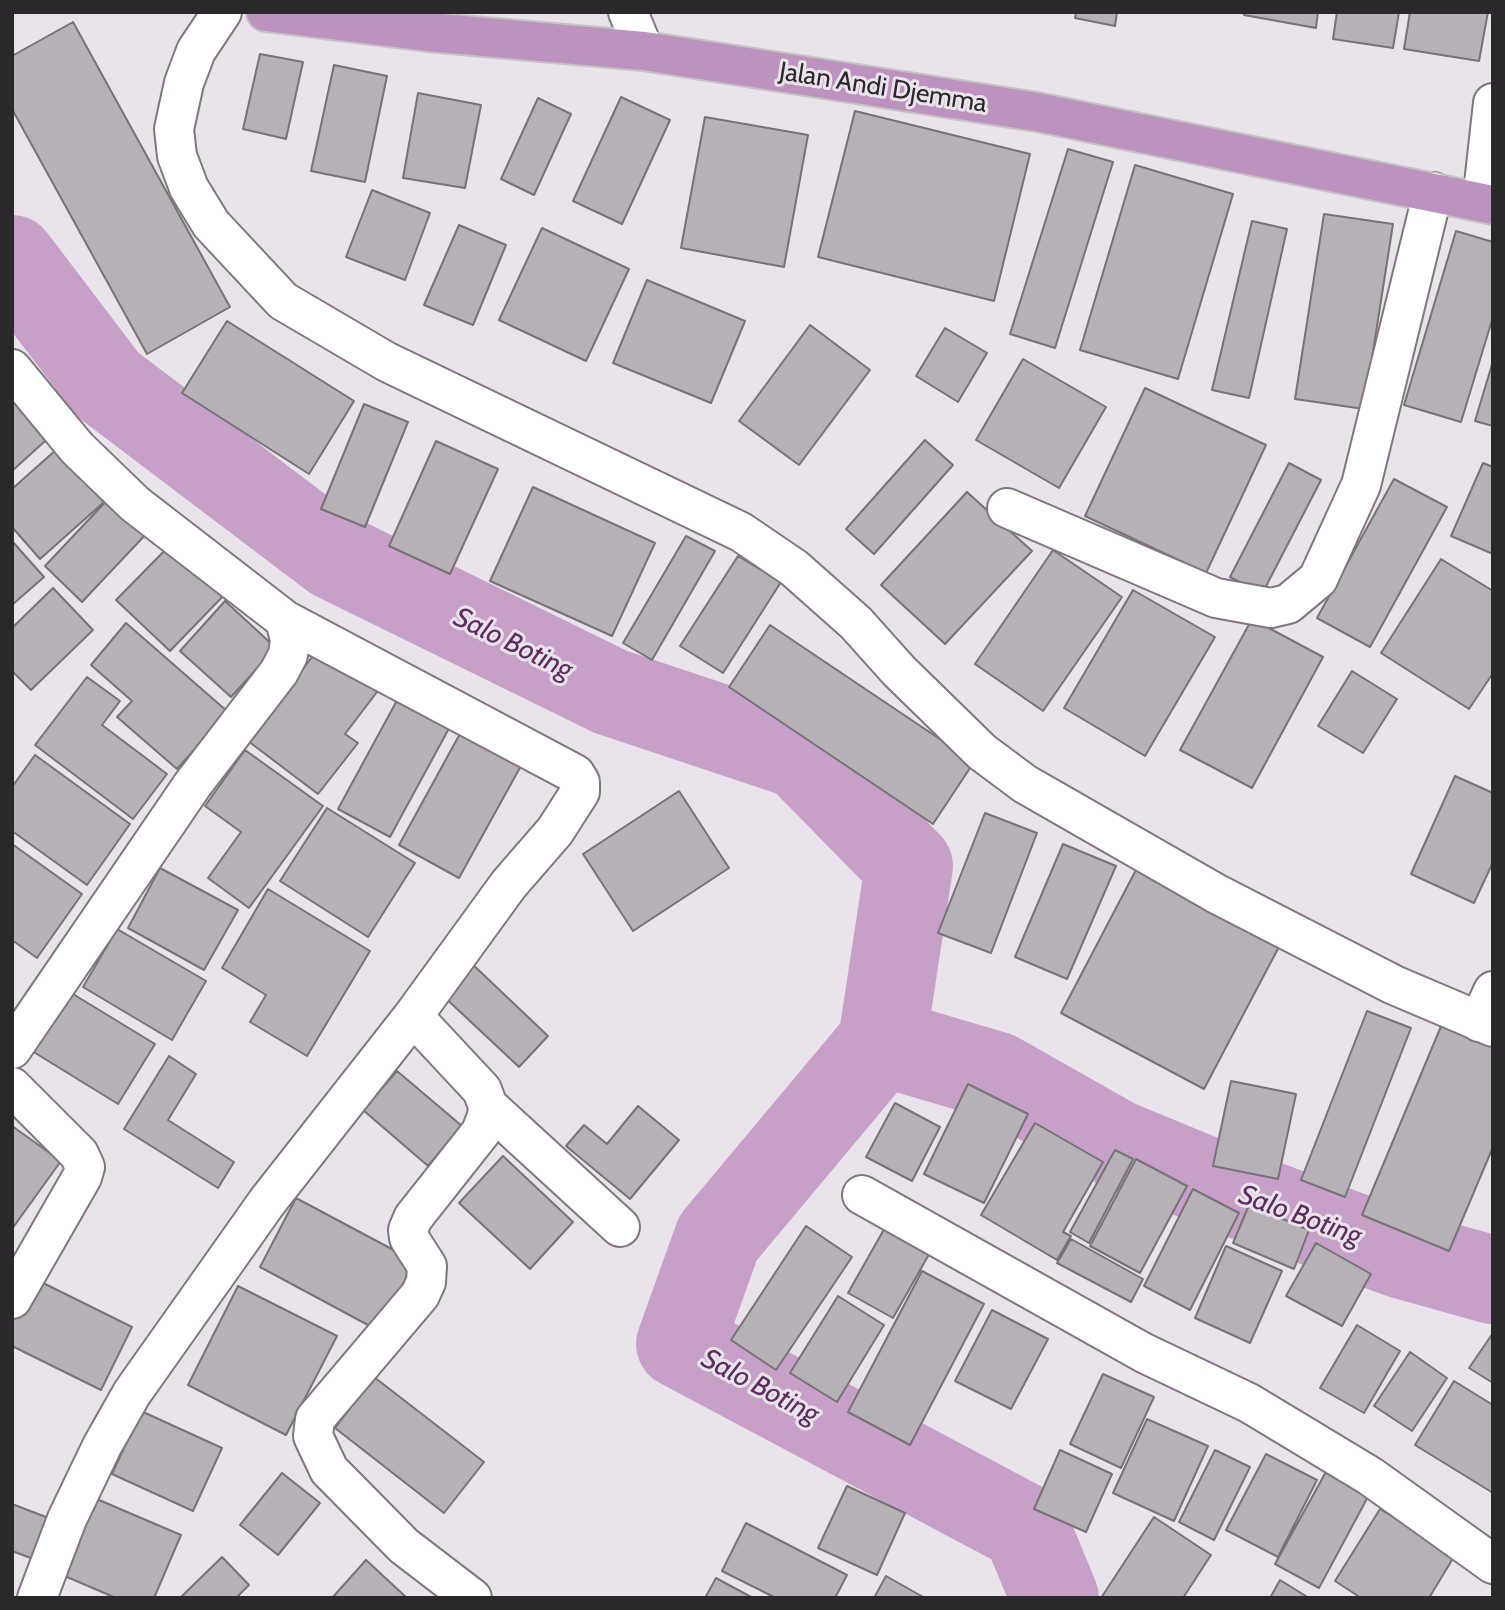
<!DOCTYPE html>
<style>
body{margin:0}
#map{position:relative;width:1505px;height:1610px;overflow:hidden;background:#ebe3eb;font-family:Cabin,sans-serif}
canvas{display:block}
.frame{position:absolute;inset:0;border:14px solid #2b282b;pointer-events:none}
</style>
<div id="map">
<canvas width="1505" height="1610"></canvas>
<div class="frame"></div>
</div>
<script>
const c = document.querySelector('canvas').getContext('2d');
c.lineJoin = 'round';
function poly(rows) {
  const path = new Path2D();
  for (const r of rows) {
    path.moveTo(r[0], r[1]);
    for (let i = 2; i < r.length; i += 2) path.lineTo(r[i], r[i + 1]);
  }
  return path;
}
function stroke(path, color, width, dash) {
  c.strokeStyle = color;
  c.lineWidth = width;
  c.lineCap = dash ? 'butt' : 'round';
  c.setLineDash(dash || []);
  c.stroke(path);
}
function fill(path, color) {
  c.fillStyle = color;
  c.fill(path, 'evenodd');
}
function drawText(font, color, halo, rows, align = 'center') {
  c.font = font + ' Cabin,sans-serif';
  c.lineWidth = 6;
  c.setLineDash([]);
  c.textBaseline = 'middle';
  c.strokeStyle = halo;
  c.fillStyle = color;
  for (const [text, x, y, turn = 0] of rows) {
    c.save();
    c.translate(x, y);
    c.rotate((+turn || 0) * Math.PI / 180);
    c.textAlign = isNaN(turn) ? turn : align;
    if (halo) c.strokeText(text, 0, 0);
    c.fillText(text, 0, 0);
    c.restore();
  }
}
const river = poly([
 [12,259,107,384,334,556,611,692,800,755,909,866,882,1042,718,1238,680,1344,1026,1528,1055,1598],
 [882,1042,997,1076,1117,1144,1241,1195,1400,1254,1493,1280]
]);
const building = poly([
 [1076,12,1117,12,1115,26,1075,18,1076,12],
 [1245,12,1318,12,1316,28,1244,15,1245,12],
 [1337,12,1399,12,1393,48,1333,39,1337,12],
 [1410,12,1488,12,1479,61,1404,49,1410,12],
 [73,22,230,307,147,354,12,109,12,56,73,22],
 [260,54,303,62,286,139,243,129,260,54],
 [334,65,387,76,365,182,311,171,334,65],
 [418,93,481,105,465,188,403,178,418,93],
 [621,97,670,120,622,224,573,201,621,97],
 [538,98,571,114,534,195,501,179,538,98],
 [855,111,1030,154,994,301,818,257,855,111],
 [705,117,808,135,784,267,681,248,705,117],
 [1068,149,1113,162,1055,348,1010,334,1068,149],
 [1135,165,1233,194,1178,379,1080,350,1135,165],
 [372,190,430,213,405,280,346,257,372,190],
 [1324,214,1393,224,1364,409,1295,399,1324,214],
 [1252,221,1287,229,1249,398,1212,390,1252,221],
 [459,225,506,245,473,325,424,305,459,225],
 [542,228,629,269,586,361,499,320,542,228],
 [1456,231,1493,242,1493,317,1461,422,1404,405,1456,231],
 [647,280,745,321,711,403,613,363,647,280],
 [227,321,354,401,309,474,182,393,227,321],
 [810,325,870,370,799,465,739,421,810,325],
 [945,328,987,353,958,402,916,376,945,328],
 [1023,359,1106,407,1059,488,976,440,1023,359],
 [1493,361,1493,426,1475,421,1493,361],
 [12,386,55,432,12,471,12,386],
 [1145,388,1266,445,1206,573,1085,516,1145,388],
 [364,404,408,422,365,527,321,509,364,404],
 [925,440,953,465,874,554,846,529,925,440],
 [436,441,498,469,450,574,389,546,436,441],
 [57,449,104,502,40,559,12,527,12,489,57,449],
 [1289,463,1321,480,1262,594,1230,577,1289,463],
 [1483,463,1493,467,1493,554,1451,536,1483,463],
 [1394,479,1447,507,1370,647,1317,618,1394,479],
 [533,487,655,543,612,636,490,581,533,487],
 [967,492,1032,551,945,644,881,585,967,492],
 [111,496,148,532,82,602,45,566,111,496],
 [686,536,715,551,652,660,623,643,686,536],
 [175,540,228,591,170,651,116,600,175,540],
 [12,541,44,577,12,605,12,541],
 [1053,550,1122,597,1043,711,975,664,1053,550],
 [738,556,781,582,723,673,680,646,738,556],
 [1441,559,1493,591,1493,673,1469,709,1381,653,1441,559],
 [53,588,93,630,31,690,12,671,12,628,53,588],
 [1133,590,1215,637,1145,756,1064,708,1133,590],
 [225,601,276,648,231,697,180,651,225,601],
 [1252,619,1323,657,1252,788,1180,750,1252,619],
 [126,623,228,712,177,769,117,717,132,701,91,665,126,623],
 [770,625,974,762,933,824,729,687,770,625],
 [322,644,380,688,345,734,358,743,318,794,248,741,322,644],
 [1352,671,1397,699,1363,753,1318,726,1352,671],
 [87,677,120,701,102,725,167,774,133,819,35,745,87,677],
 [401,693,453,721,390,837,338,809,401,693],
 [462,730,522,764,459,878,399,845,462,730],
 [245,750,323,806,249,908,208,878,241,832,205,806,245,750],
 [35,755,130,824,87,885,12,831,12,787,35,755],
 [1455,776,1493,793,1493,862,1474,903,1411,874,1455,776],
 [679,791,729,868,633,931,583,854,679,791],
 [327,808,415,863,368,937,280,881,327,808],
 [985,813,1037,833,991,953,938,933,985,813],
 [12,844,82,894,37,958,12,940,12,844],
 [1063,844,1116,866,1067,979,1015,957,1063,844],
 [160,868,238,910,204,970,128,928,160,868],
 [1137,868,1281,943,1204,1089,1061,1013,1137,868],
 [268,889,370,951,307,1056,250,1022,266,995,222,968,268,889],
 [117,929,206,981,172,1040,83,987,117,929],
 [469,961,548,1036,519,1067,440,993,469,961],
 [68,991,155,1044,118,1104,32,1051,68,991],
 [1367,1011,1411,1028,1345,1197,1301,1180,1367,1011],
 [1442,1024,1493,1045,1493,1147,1449,1251,1362,1215,1442,1024],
 [169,1056,196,1074,168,1120,234,1162,218,1188,124,1129,169,1056],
 [397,1071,462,1126,428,1166,363,1110,397,1071],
 [1231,1081,1296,1094,1278,1179,1213,1166,1231,1081],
 [968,1084,1028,1114,984,1203,924,1174,968,1084],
 [895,1103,940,1127,912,1181,866,1157,895,1103],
 [638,1106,679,1140,630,1199,566,1146,584,1125,607,1144,638,1106],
 [1035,1123,1103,1162,1063,1232,1071,1236,1057,1260,981,1215,1035,1123],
 [12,1126,61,1161,12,1229,12,1126],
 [1115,1150,1133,1159,1089,1243,1070,1232,1115,1150],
 [503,1156,573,1222,530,1269,459,1203,503,1156],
 [1136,1159,1187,1186,1140,1273,1090,1246,1136,1159],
 [1193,1189,1239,1213,1190,1310,1144,1286,1193,1189],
 [296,1198,418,1263,381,1332,260,1267,296,1198],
 [1249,1205,1309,1230,1294,1269,1233,1243,1249,1205],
 [887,1224,932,1249,893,1318,848,1293,887,1224],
 [806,1226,852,1257,776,1370,731,1340,806,1226],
 [1071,1239,1143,1279,1131,1302,1057,1263,1071,1239],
 [1316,1243,1371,1274,1342,1326,1286,1296,1316,1243],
 [1226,1246,1282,1271,1250,1343,1195,1318,1226,1246],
 [922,1271,984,1304,910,1445,848,1412,922,1271],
 [27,1275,132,1327,101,1390,12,1346,12,1306,27,1275],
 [238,1286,337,1336,286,1435,188,1385,238,1286],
 [838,1296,884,1325,837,1402,790,1373,838,1296],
 [992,1310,1048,1339,1011,1409,955,1381,992,1310],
 [1357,1325,1400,1351,1364,1413,1320,1388,1357,1325],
 [1493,1333,1493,1383,1469,1368,1493,1333],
 [1410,1352,1447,1378,1412,1431,1374,1406,1410,1352],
 [1103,1374,1154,1397,1121,1468,1070,1444,1103,1374],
 [374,1377,484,1462,444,1513,335,1428,374,1377],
 [1454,1381,1493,1405,1493,1493,1415,1445,1454,1381],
 [141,1411,222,1448,193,1511,112,1474,141,1411],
 [1147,1419,1208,1446,1174,1521,1113,1493,1147,1419],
 [1060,1450,1112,1474,1086,1532,1034,1509,1060,1450],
 [1215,1450,1250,1467,1214,1540,1179,1522,1215,1450],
 [1266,1454,1317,1480,1278,1557,1226,1530,1266,1454],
 [1327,1470,1370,1493,1319,1588,1275,1564,1327,1470],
 [282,1473,320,1503,278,1555,240,1525,282,1473],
 [847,1486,905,1513,877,1575,818,1548,847,1486],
 [92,1497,181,1535,154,1598,116,1598,60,1574,92,1497],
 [12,1504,59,1522,44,1563,12,1551,12,1504],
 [1380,1509,1455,1555,1429,1598,1361,1598,1335,1581,1380,1509],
 [1154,1517,1211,1555,1183,1598,1101,1598,1154,1517],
 [746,1523,847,1575,835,1598,776,1598,722,1571,746,1523],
 [222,1557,249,1585,236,1598,180,1598,222,1557],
 [366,1560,407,1598,332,1598,366,1560],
 [886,1576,925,1598,874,1598,886,1576],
 [716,1578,753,1598,705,1598,716,1578],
 [1280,1580,1309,1598,1270,1598,1280,1580]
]);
const minor = poly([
 [628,12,644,51],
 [1482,202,1493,103],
 [12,369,77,448,135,504,285,620,290,640,288,655,279,672,193,784,12,1049],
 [1007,508,1216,598,1271,608,1288,604,1318,579,1361,485,1433,192],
 [413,1016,482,1090,488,1106,487,1116,481,1132,413,1218,408,1230,409,1238,427,1266,426,1282,420,1295,315,1419,313,1436,329,1470,404,1546,472,1598],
 [1479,1022,1493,991],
 [12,1087,79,1154,85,1167,82,1177,12,1299],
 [488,1106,620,1227],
 [862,1195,1144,1353,1249,1403,1370,1476,1493,1564],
 [37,1598,67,1519,102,1446,132,1393,267,1202,413,1016,509,884,555,831,580,792,580,782,575,774,285,620]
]);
const tertiary = poly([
 [222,12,196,51,184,83,174,129,177,156,189,188,211,224,283,301,387,362,741,532,794,568,856,623,899,671,982,752,1025,784,1217,894,1394,985,1493,1027]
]);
const trunk = poly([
 [266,12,428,32,644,51,1037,112,1493,205]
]);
const streetNames = [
 ["Jalan Andi Djemma",883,88,9]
];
const waterNames = [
 ["Salo Boting",513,644,26],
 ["Salo Boting",1300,1216,20],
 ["Salo Boting",760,1387,28]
];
stroke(river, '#c6a0c7', 88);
fill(building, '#b7b0b7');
stroke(building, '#787178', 2);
stroke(minor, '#7e777e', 42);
stroke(tertiary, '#7e777e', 42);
stroke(trunk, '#c4c3c4', 42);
stroke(minor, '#fff', 38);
stroke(tertiary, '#fff', 38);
stroke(trunk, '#be92be', 38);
drawText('26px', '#2b282b', '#ebe3eb', streetNames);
drawText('italic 28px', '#5c2d5e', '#ebe3eb', waterNames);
</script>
